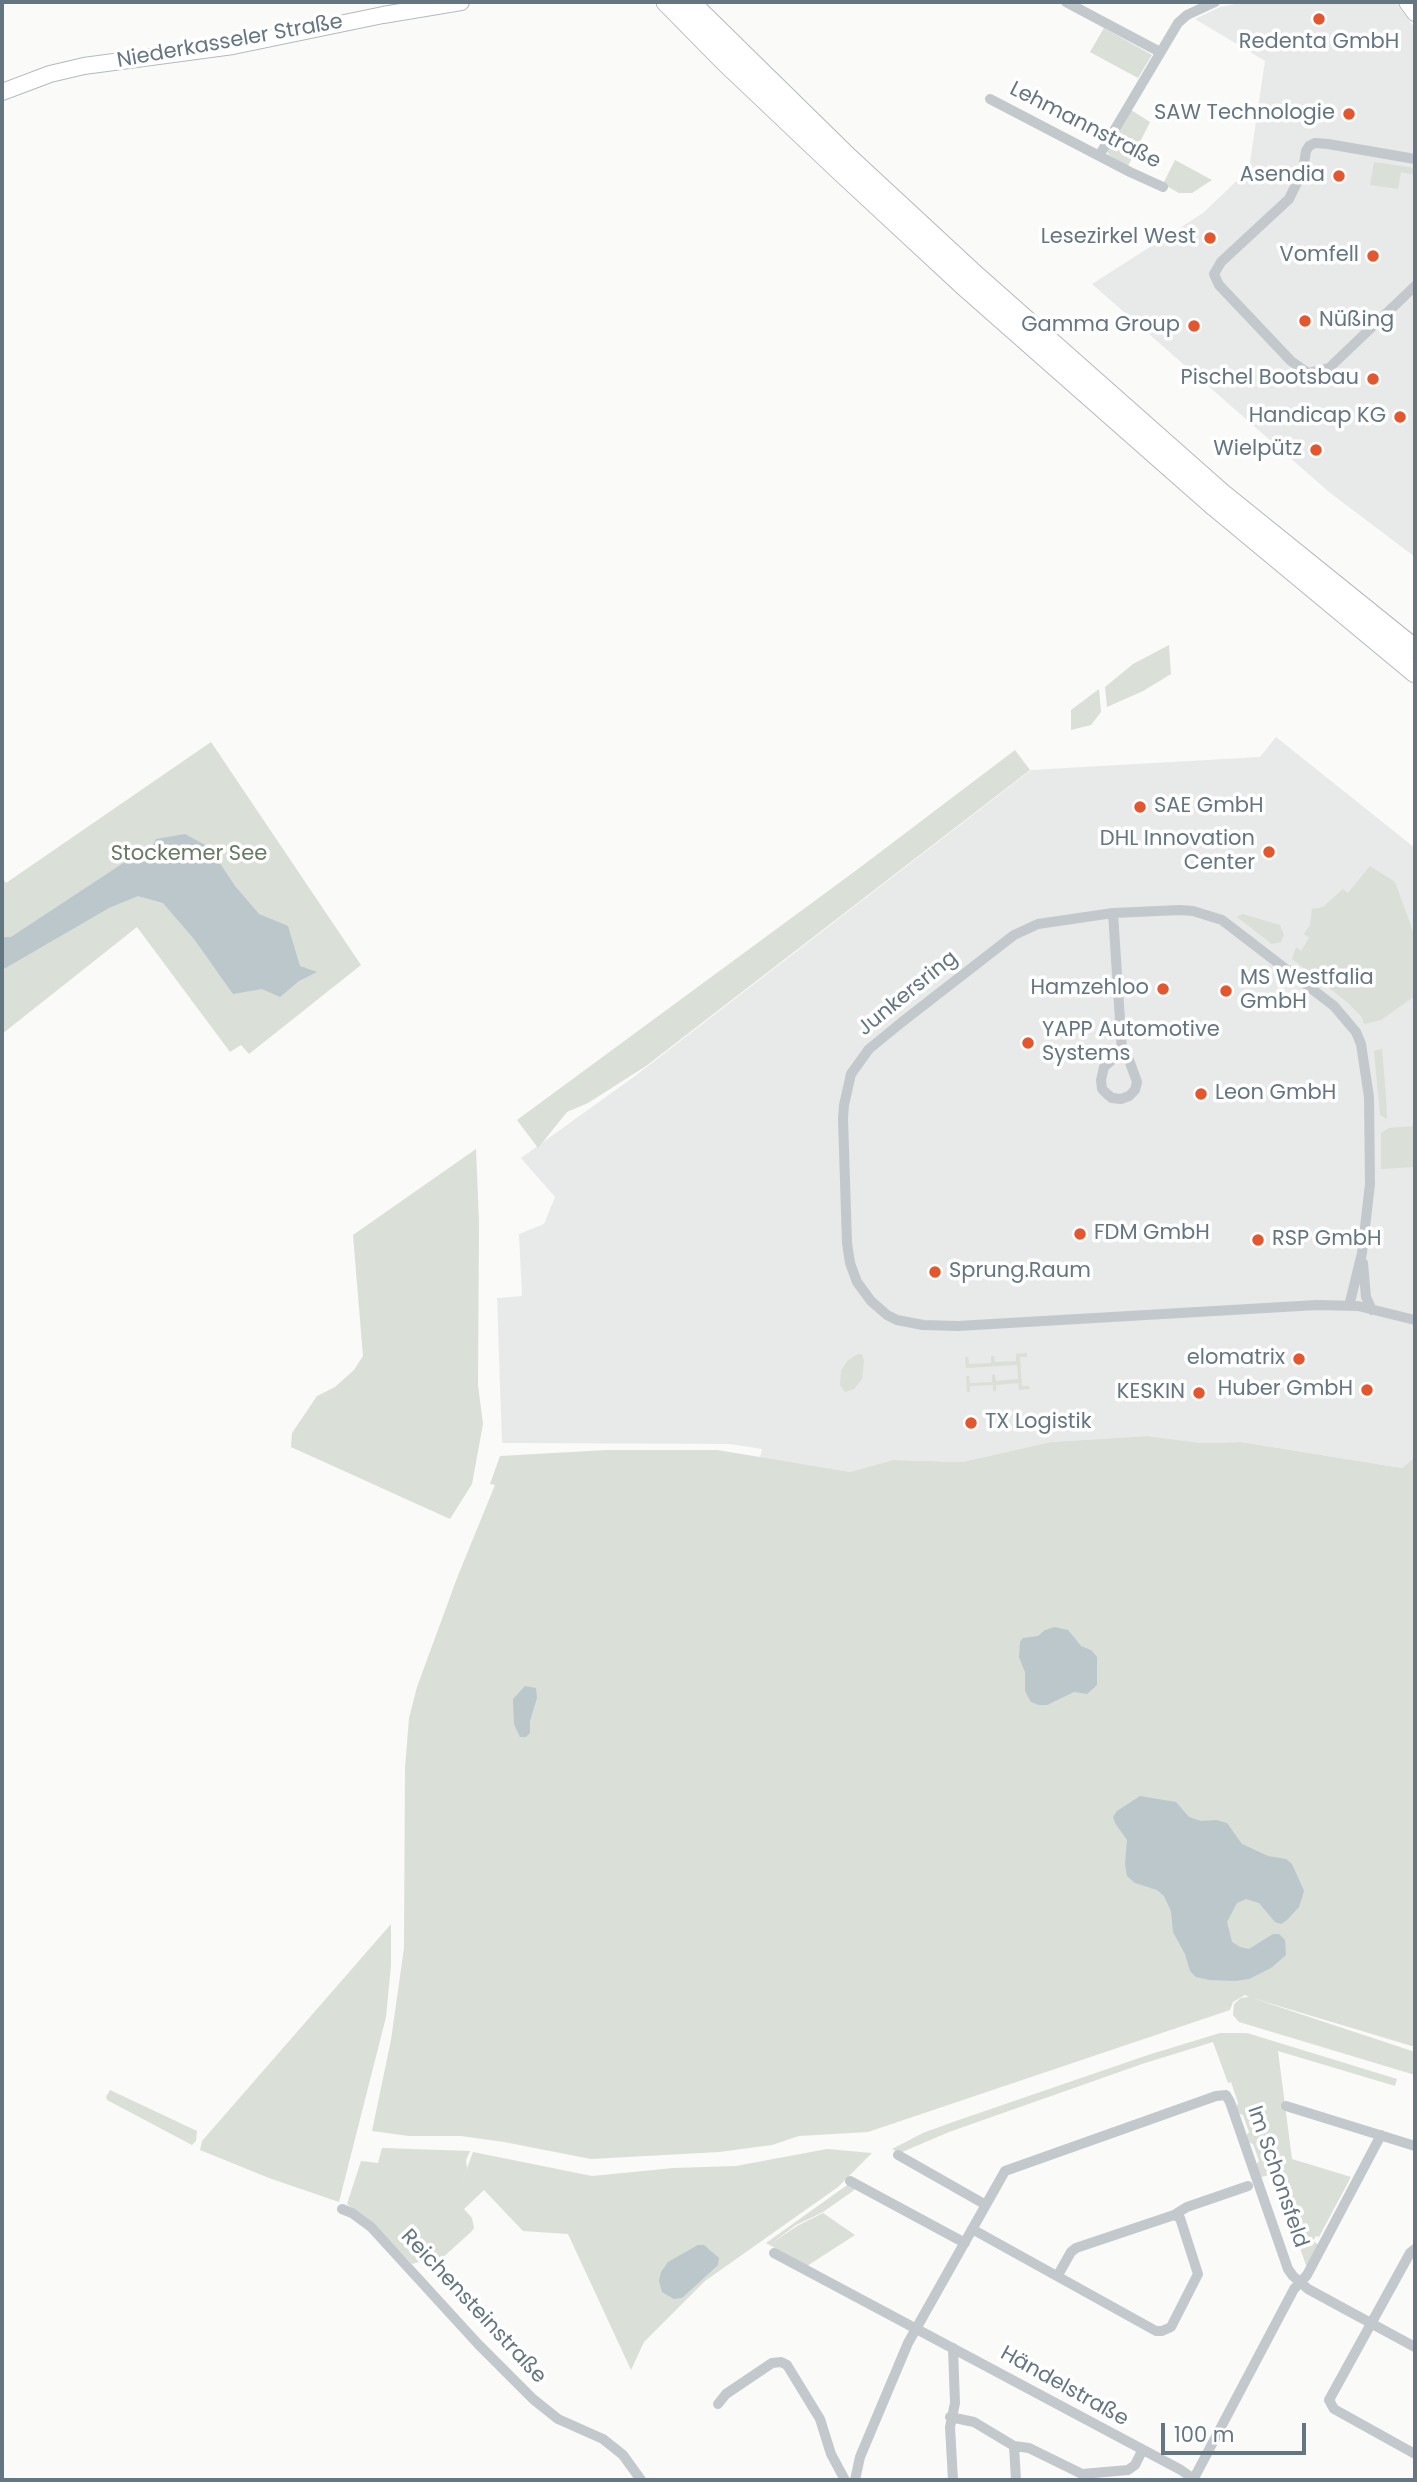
<!DOCTYPE html>
<meta charset="utf-8">
<style>
body{margin:0}
#map{position:relative;width:1417px;height:2482px;overflow:hidden;background:#fafaf8;font-family:Poppins,sans-serif}
canvas{display:block}
.frame{position:absolute;inset:0;border:4px solid #657683;pointer-events:none}
.scale{position:absolute;left:1161px;top:2423px;width:145px;height:32px;box-sizing:border-box;border:4px solid #657683;border-top:0;padding-left:9px;font-size:21px;line-height:24px;white-space:nowrap;color:#657683;-webkit-text-stroke:5px #fff;paint-order:stroke}
</style>
<div id="map">
<canvas width="1417" height="2482"></canvas>
<div class="frame"></div>
<div class="scale">100 m</div>
</div>
<script>
const c = document.querySelector('canvas').getContext('2d');
c.lineJoin = 'round';
function fill(path, color) {
  c.fillStyle = color;
  c.fill(path, 'evenodd');
}
function poly(rows) {
  const path = new Path2D();
  for (const r of rows) {
    path.moveTo(r[0], r[1]);
    for (let i = 2; i < r.length; i += 2) path.lineTo(r[i], r[i + 1]);
  }
  return path;
}
function stroke(path, color, width, dash) {
  c.strokeStyle = color;
  c.lineWidth = width;
  c.lineCap = dash ? 'butt' : 'round';
  c.setLineDash(dash || []);
  c.stroke(path);
}
function drawText(font, color, halo, rows, align = 'center') {
  c.font = font + ' Poppins,sans-serif';
  c.lineWidth = 7;
  c.setLineDash([]);
  c.textBaseline = 'middle';
  c.strokeStyle = halo;
  c.fillStyle = color;
  for (const [text, x, y, turn = 0] of rows) {
    c.save();
    c.translate(x, y);
    c.rotate((+turn || 0) * Math.PI / 180);
    c.textAlign = isNaN(turn) ? turn : align;
    if (halo) c.strokeText(text, 0, 0);
    c.fillText(text, 0, 0);
    c.restore();
  }
}
const built = poly([
 [1246,2,1395,2,1415,28,1415,557,1329,492,1092,284,1203,213,1249,169,1265,61,1195,19,1220,7],
 [1276,737,1415,848,1415,1457,1402,1468,1241,1442,1201,1443,1147,1436,1051,1442,962,1462,893,1460,850,1472,760,1458,762,1449,730,1444,502,1443,497,1298,522,1296,519,1234,544,1224,555,1197,521,1158,635,1076,1031,770,1260,757]
]);
const green = poly([
 [1104,28,1152,55,1138,78,1090,52],
 [1131,110,1150,122,1128,166,1109,155,1107,151],
 [1175,160,1212,180,1192,193,1179,193,1163,184],
 [1374,162,1415,168,1415,175,1401,172,1398,189,1370,185],
 [1169,645,1171,674,1143,691,1107,707,1105,687,1133,664],
 [1099,689,1101,712,1091,725,1071,730,1071,710],
 [211,742,361,965,249,1054,241,1045,230,1052,137,927,2,1034,2,877,6,883],
 [1015,750,1030,770,646,1066,588,1103,567,1112,538,1148,517,1120,858,869],
 [1370,866,1395,882,1415,937,1415,996,1381,1020,1364,1024,1362,1017,1347,1002,1292,959,1296,947,1301,951,1309,938,1304,934,1310,925,1312,909,1323,907,1343,889,1348,893],
 [1243,914,1280,925,1284,935,1281,942,1272,944,1237,917],
 [1382,1049,1386,1096,1387,1119,1380,1115,1374,1051],
 [1415,1126,1415,1167,1381,1169,1381,1133,1389,1128],
 [476,1149,479,1222,478,1385,483,1424,472,1484,450,1519,291,1447,292,1433,317,1396,335,1387,354,1370,363,1356,353,1235],
 [1027,1353,1027,1357,1020,1357,1022,1386,1029,1386,1030,1389,1019,1390,1018,1383,996,1385,996,1391,993,1391,993,1385,970,1386,970,1392,967,1392,966,1376,969,1376,970,1383,992,1382,992,1375,995,1374,996,1381,1018,1379,1017,1365,966,1368,965,1357,968,1357,969,1364,991,1363,991,1356,994,1356,995,1362,1016,1361,1016,1354],
 [858,1354,862,1354,864,1361,862,1379,854,1389,845,1392,840,1385,841,1371,847,1361],
 [1147,1436,1201,1443,1241,1442,1402,1468,1415,1457,1415,2047,1252,1998,1415,2052,1415,2075,1239,2022,1233,2015,1234,2004,1241,1998,1249,1997,1245,1995,1233,2002,1230,2010,868,2132,799,2136,772,2145,719,2152,591,2159,504,2142,461,2136,409,2136,372,2131,391,2040,404,1948,405,1768,409,1718,417,1687,457,1578,495,1485,490,1484,500,1456,607,1450,717,1450,850,1472,893,1460,962,1462,1051,1442],
 [391,1924,391,1965,386,2017,339,2202,269,2178,200,2150,202,2141],
 [1220,2033,1247,2033,1397,2079,1395,2086,1278,2051,1292,2159,1351,2177,1319,2237,1316,2236,1313,2241,1319,2245,1307,2268,1274,2174,1261,2177,1256,2165,1259,2161,1253,2144,1248,2142,1246,2136,1249,2132,1243,2115,1238,2113,1236,2107,1238,2103,1231,2082,1228,2083,1213,2042,1142,2064,949,2132,900,2153,892,2149,923,2133,953,2122,1148,2055],
 [110,2090,197,2131,196,2141,192,2145,107,2100,106,2097],
 [382,2148,470,2151,466,2160,467,2168,455,2201,473,2152,592,2176,674,2168,736,2166,827,2149,872,2153,838,2187,705,2281,644,2342,631,2370,568,2234,523,2231,484,2190,464,2209,472,2218,474,2228,471,2232,440,2260,434,2262,433,2258,412,2264,371,2221,347,2204,361,2161,378,2163],
 [850,2183,857,2187,853,2191,823,2212,796,2225,772,2243,797,2226,823,2213,855,2235,807,2266,766,2243]
]);
const water = poly([
 [185,834,209,847,235,886,259,914,288,926,300,966,317,972,299,981,280,997,262,989,233,994,194,939,163,903,138,896,109,908,2,970,2,937,11,937,131,858,146,861,156,839],
 [1055,1627,1068,1630,1081,1646,1091,1650,1097,1657,1097,1685,1087,1694,1074,1692,1047,1705,1039,1705,1031,1702,1025,1691,1025,1672,1019,1657,1020,1642,1023,1638,1038,1636,1045,1630],
 [525,1686,536,1688,537,1698,530,1721,530,1733,526,1737,520,1737,514,1724,513,1699],
 [1140,1796,1176,1802,1189,1817,1201,1821,1216,1820,1227,1823,1242,1844,1268,1856,1286,1859,1292,1864,1304,1891,1299,1907,1287,1920,1281,1924,1275,1922,1259,1903,1246,1899,1237,1903,1227,1922,1232,1942,1240,1947,1249,1949,1273,1934,1279,1934,1285,1940,1286,1955,1271,1968,1249,1979,1235,1981,1210,1980,1196,1977,1190,1971,1185,1954,1173,1932,1171,1911,1164,1896,1157,1890,1135,1883,1127,1876,1125,1864,1127,1840,1115,1823,1113,1817,1117,1811],
 [698,2245,704,2245,712,2252,719,2258,718,2265,682,2298,674,2299,662,2292,659,2281,661,2272,668,2262]
]);
const street = poly([
 [1066,2,1160,52],
 [990,99,1130,172,1163,187],
 [1099,156,1178,23,1187,15,1215,2],
 [1415,159,1328,144,1315,143,1309,146,1306,151,1303,170,1289,199,1221,262,1214,274,1219,285,1291,361,1308,373,1329,368,1415,286],
 [1113,913,1122,1051,1128,1057,1137,1082,1135,1090,1129,1096,1121,1099,1112,1098,1107,1094,1102,1089,1101,1080,1104,1067,1122,1051],
 [1363,1263,1366,1297,1372,1310],
 [1349,1306,1362,1253,1370,1184,1369,1097,1361,1044,1356,1032,1334,1006,1222,920,1193,911,1180,910,1113,913,1038,924,1014,935,902,1022,869,1049,851,1074,844,1105,843,1119,847,1243,850,1263,857,1282,871,1301,887,1315,897,1320,923,1325,958,1326,1317,1305,1358,1306,1415,1320],
 [1286,2106,1415,2146],
 [898,2155,986,2205],
 [850,2181,965,2243],
 [342,2209,352,2213,371,2227,478,2344,533,2399,558,2419,603,2439,623,2455,641,2480],
 [972,2229,1156,2331,1162,2331,1171,2327,1198,2274,1180,2218,1174,2215],
 [1415,2249,1410,2253,1329,2400,1334,2409,1415,2454],
 [774,2253,1181,2470,1195,2480],
 [1058,2275,1071,2252,1076,2248,1174,2215,1187,2207,1248,2186],
 [718,2404,726,2394,772,2363,781,2362,787,2365,820,2419,831,2454,845,2480],
 [950,2417,974,2422,1014,2446,1029,2448,1082,2474,1128,2470,1135,2465,1142,2451],
 [1014,2446,1016,2480],
 [855,2480,860,2457,908,2343,1005,2171,1216,2096,1226,2095,1230,2102,1288,2269,1293,2276,1308,2289,1415,2347],
 [953,2480,950,2427,955,2403,953,2348],
 [1193,2480,1294,2289,1307,2275,1381,2135]
]);
const secondary = poly([
 [1407,2,1415,13],
 [2,92,50,74,84,66,233,46,383,15,461,2]
]);
const highway = poly([
 [666,2,724,61,840,171,963,285,1215,507,1415,673],
 [690,2,848,157,971,271,1224,495,1415,649]
]);
const markers = [
 [1319,19,7,"#e4572e"],
 [1349,114,7,"#e4572e"],
 [1339,176,7,"#e4572e"],
 [1210,238,7,"#e4572e"],
 [1373,256,7,"#e4572e"],
 [1305,321,7,"#e4572e"],
 [1194,326,7,"#e4572e"],
 [1373,379,7,"#e4572e"],
 [1400,417,7,"#e4572e"],
 [1316,450,7,"#e4572e"],
 [1140,807,7,"#e4572e"],
 [1269,852,7,"#e4572e"],
 [1163,989,7,"#e4572e"],
 [1226,991,7,"#e4572e"],
 [1028,1043,7,"#e4572e"],
 [1201,1094,7,"#e4572e"],
 [1080,1234,7,"#e4572e"],
 [1258,1240,7,"#e4572e"],
 [935,1272,7,"#e4572e"],
 [1299,1359,7,"#e4572e"],
 [1367,1390,7,"#e4572e"],
 [1199,1393,7,"#e4572e"],
 [971,1423,7,"#e4572e"]
];
const streetNames = [
 ["Niederkasseler Straße",230,42,-10],
 ["Lehmannstraße",1085,126,27],
 ["Junkersring",908,994,-39],
 ["Im Schonsfeld",1277,2177,71],
 ["Reichensteinstraße",473,2307,47],
 ["Händelstraße",1064,2387,29]
];
const poiNames = [
 ["Redenta GmbH",1319,43,"center"],
 ["SAW Technologie",1335,114],
 ["Asendia",1325,176],
 ["Lesezirkel West",1196,238],
 ["Vomfell",1359,256],
 ["Nüßing",1319,321,"left"],
 ["Gamma Group",1180,326],
 ["Pischel Bootsbau",1359,379],
 ["Handicap KG",1386,417],
 ["Wielpütz",1302,450],
 ["SAE GmbH",1154,807,"left"],
 ["DHL Innovation",1255,840],
 ["Center",1255,864],
 ["MS Westfalia",1240,979,"left"],
 ["GmbH",1240,1003,"left"],
 ["Hamzehloo",1149,989],
 ["YAPP Automotive",1042,1031,"left"],
 ["Systems",1042,1055,"left"],
 ["Leon GmbH",1215,1094,"left"],
 ["FDM GmbH",1094,1234,"left"],
 ["RSP GmbH",1272,1240,"left"],
 ["Sprung.Raum",949,1272,"left"],
 ["elomatrix",1285,1359],
 ["Huber GmbH",1353,1390],
 ["KESKIN",1185,1393],
 ["TX Logistik",985,1423,"left"]
];
const parkNames = [
 ["Stockemer See",189,855]
];
fill(built, '#e8e9e9');
fill(green, '#dadfd7');
fill(water, '#bbc7cb');
stroke(secondary, '#b3babf', 18);
stroke(highway, '#b4b9bd', 21);
stroke(street, '#c3c8cc', 10);
stroke(secondary, '#fff', 16);
stroke(highway, '#fff', 19);
for (const [x, y, r, color] of markers) {
  const dot = new Path2D();
  dot.arc(x, y, r, 0, 2 * Math.PI);
  c.fillStyle = color;
  c.fill(dot);
  stroke(dot, '#fff', 2.5);
}
drawText('21px', '#657683', '#fff', streetNames);
drawText('21px', '#657683', '#fff', poiNames, 'right');
drawText('21px', '#687a64', '#fff', parkNames);
</script>
